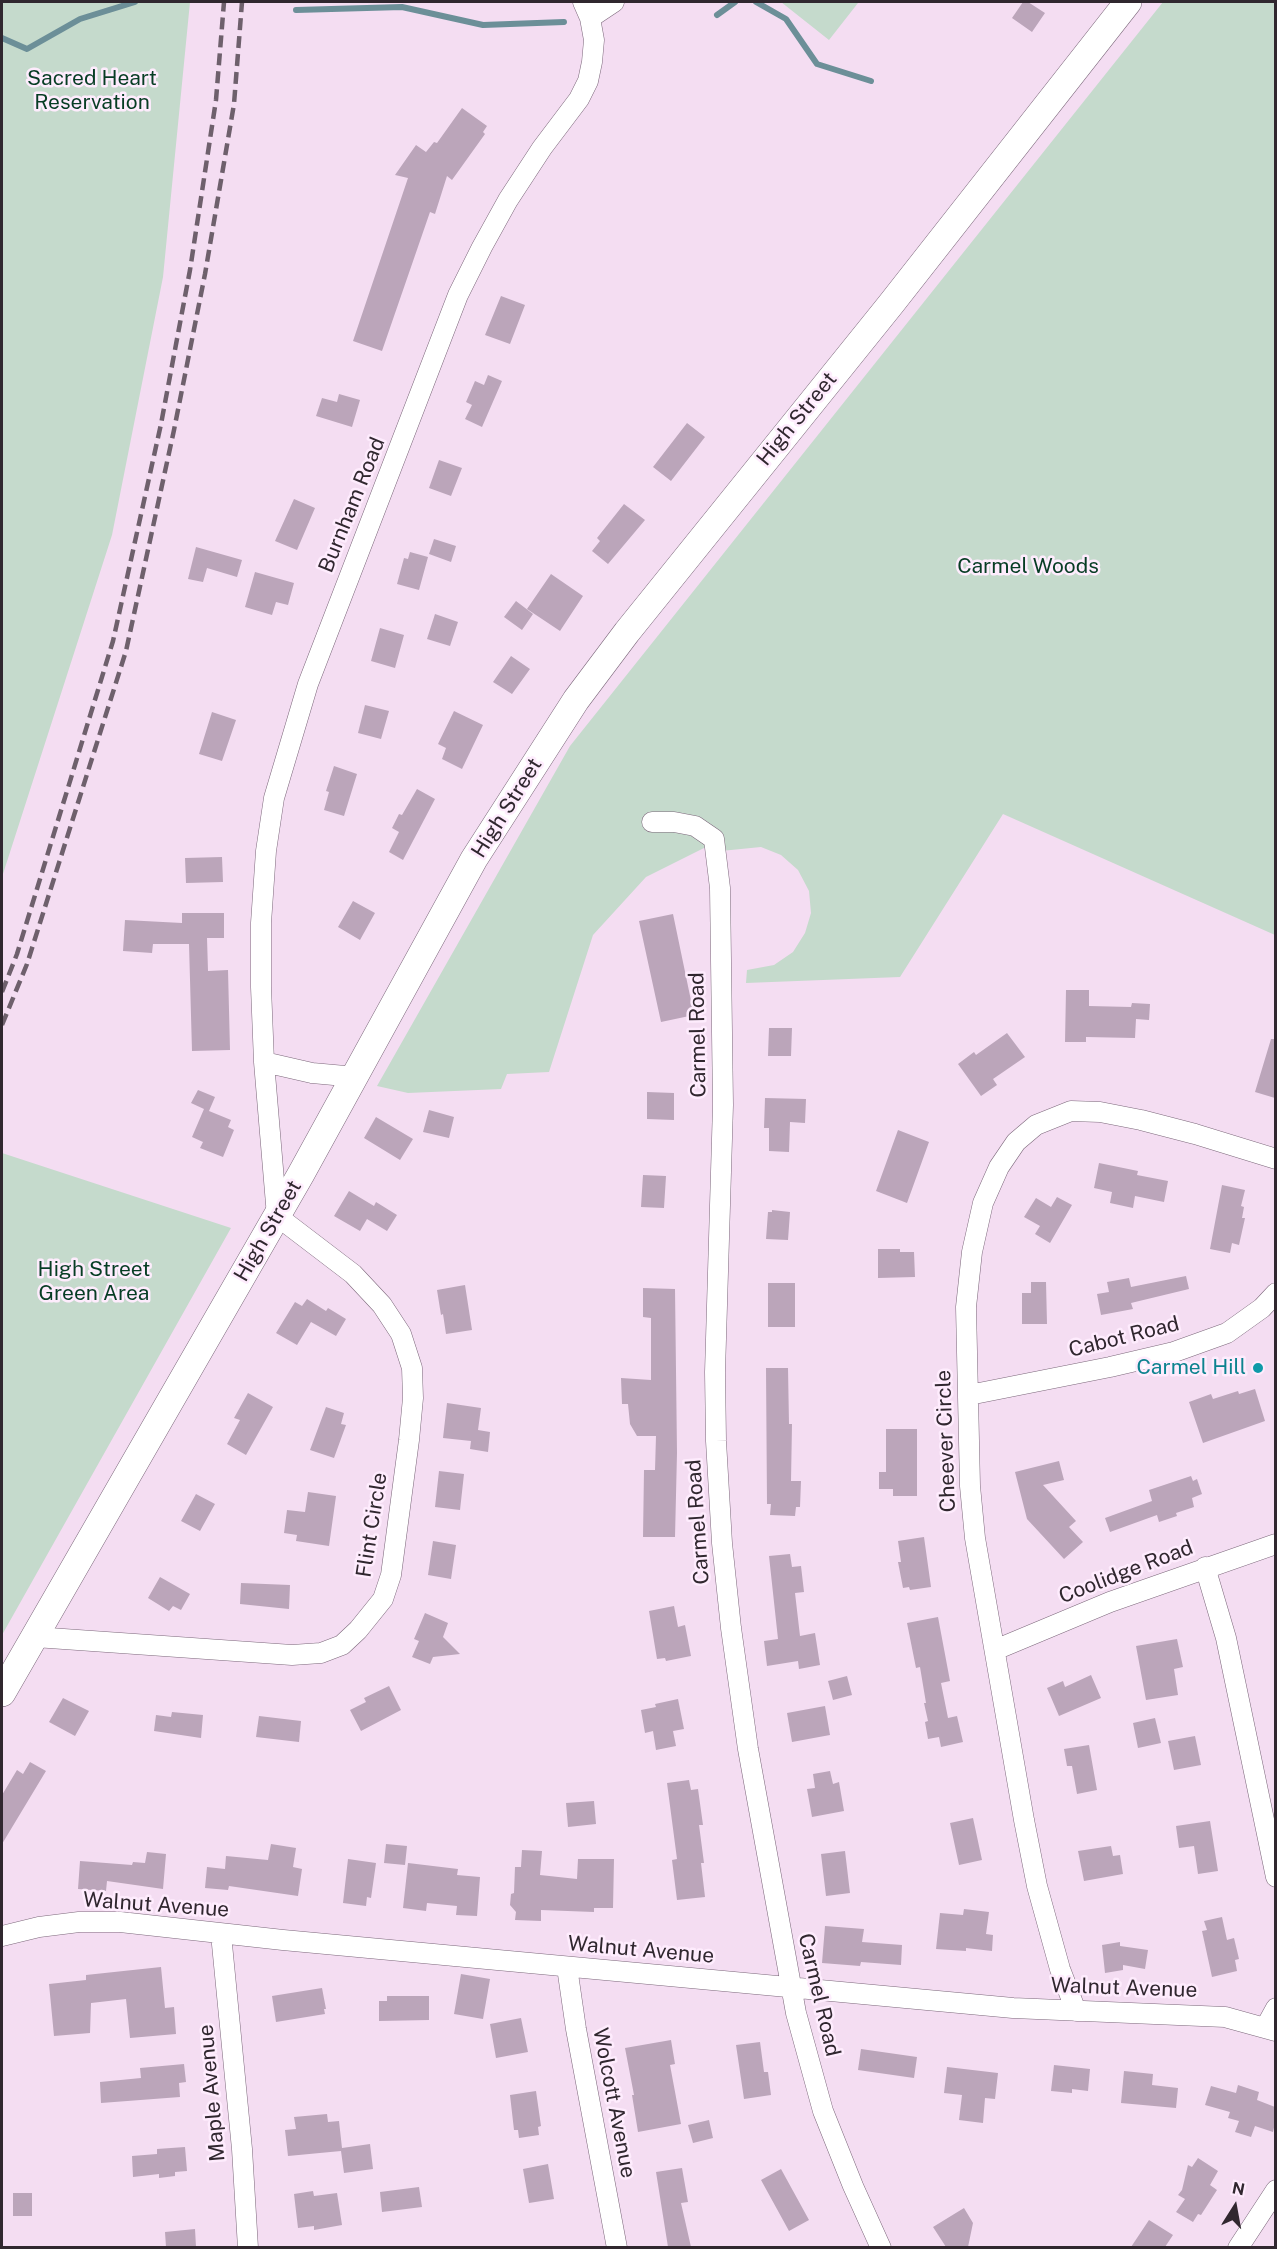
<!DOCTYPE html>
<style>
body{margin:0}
#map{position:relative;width:1277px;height:2249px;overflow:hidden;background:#f4ddf2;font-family:"Public Sans",sans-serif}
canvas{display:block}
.frame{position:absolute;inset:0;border:3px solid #30272f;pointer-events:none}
.north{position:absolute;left:1205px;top:2177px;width:60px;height:60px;-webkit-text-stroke:4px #feecfd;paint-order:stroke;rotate:11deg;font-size:16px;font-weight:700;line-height:24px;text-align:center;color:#30272f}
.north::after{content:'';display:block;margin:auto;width:21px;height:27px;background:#30272f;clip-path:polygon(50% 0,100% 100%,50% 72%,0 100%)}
</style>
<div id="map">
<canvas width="1277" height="2249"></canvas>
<div class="frame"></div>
<div class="north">N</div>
</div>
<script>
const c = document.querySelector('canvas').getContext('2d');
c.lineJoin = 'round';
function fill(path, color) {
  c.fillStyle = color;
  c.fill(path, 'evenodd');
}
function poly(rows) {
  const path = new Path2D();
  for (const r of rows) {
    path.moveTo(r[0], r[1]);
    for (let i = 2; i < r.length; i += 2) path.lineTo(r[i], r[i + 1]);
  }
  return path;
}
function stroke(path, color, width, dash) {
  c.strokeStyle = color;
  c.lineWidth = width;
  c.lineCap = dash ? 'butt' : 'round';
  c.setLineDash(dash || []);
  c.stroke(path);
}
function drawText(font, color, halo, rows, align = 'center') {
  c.font = font + ' "Public Sans",sans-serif';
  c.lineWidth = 5;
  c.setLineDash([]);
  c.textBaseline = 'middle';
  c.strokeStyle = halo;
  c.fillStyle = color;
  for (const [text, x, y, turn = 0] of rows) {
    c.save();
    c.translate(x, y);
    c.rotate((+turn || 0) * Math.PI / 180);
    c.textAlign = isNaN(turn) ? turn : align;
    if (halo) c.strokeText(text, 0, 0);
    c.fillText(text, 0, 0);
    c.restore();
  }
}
const green = poly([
 [2,2,190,2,163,277,112,535,2,877],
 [781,2,855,2,858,3,829,40],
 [1163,2,1275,2,1275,935,1003,814,900,977,746,983,747,970,774,965,793,952,805,933,811,913,809,891,798,870,781,855,761,847,711,852,710,845,646,877,593,935,549,1072,507,1074,501,1089,408,1093,377,1086,570,746],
 [2,1153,231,1228,2,1635]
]);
const stream = poly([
 [756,2,786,19,817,64,871,81],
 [296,10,402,7,483,25,564,22],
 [717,15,735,2],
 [2,38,27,49,80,19,135,2]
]);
const building = poly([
 [1023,2,1028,2,1045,13,1032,32,1012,18],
 [462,108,487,126,483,132,485,134,452,180,447,176,435,214,430,212,382,351,353,341,408,178,395,175,416,145,426,152,434,142,437,143],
 [501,296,525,305,510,344,485,335],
 [488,375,502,381,482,427,465,419,472,405,466,402,475,381,484,385],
 [339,394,360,400,352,427,316,416,322,398,337,402],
 [687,423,705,437,671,481,653,467],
 [439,460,462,468,451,496,429,488],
 [294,499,315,508,297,550,275,541],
 [624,504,645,520,608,564,592,551,600,541,597,538],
 [434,539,456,546,451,562,429,554],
 [196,547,242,560,237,577,207,568,203,582,188,579],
 [410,552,428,557,419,590,397,584,404,558,408,559],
 [255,572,294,583,288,605,276,602,272,615,245,607],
 [551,574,583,596,560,631,527,609],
 [516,601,533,614,522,630,504,617],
 [435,614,458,622,450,646,427,639],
 [380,628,404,635,395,668,371,661],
 [511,656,530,669,512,694,493,682],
 [365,705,389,711,381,739,358,733],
 [454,711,483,725,462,769,442,759,446,748,438,744],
 [212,712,236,720,222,761,199,754],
 [334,766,357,774,344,816,324,810,329,792,326,791],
 [417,789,435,799,403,860,389,852,399,832,392,828,399,814,402,815],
 [222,857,223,882,186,883,185,858],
 [353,901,375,913,360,940,338,927],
 [182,913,224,913,224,938,207,938,208,971,228,970,230,1050,192,1051,189,944,153,944,152,953,123,951,125,920,182,923],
 [673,914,694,1015,661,1022,639,921],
 [1066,990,1089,990,1089,1006,1131,1007,1132,1003,1150,1004,1149,1020,1136,1019,1135,1038,1086,1037,1086,1042,1065,1042],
 [769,1028,792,1028,791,1056,768,1056],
 [1007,1033,1025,1057,993,1079,997,1085,981,1096,958,1064,974,1052,976,1055],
 [1271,1039,1275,1039,1275,1098,1255,1092],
 [198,1090,215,1097,209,1111,231,1120,228,1127,234,1130,223,1157,200,1148,203,1142,192,1137,204,1109,191,1103],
 [647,1092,674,1093,674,1120,647,1119],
 [765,1098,806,1099,805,1123,790,1122,789,1152,769,1151,769,1128,764,1128],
 [429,1110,454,1117,449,1138,423,1132],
 [376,1117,413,1139,400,1160,364,1138],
 [898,1130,929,1142,907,1203,876,1191],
 [1099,1163,1138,1171,1137,1175,1168,1181,1164,1202,1135,1196,1133,1208,1110,1203,1112,1192,1094,1188],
 [643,1175,666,1176,664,1208,641,1207],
 [1222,1185,1245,1190,1241,1206,1244,1207,1242,1218,1245,1218,1239,1245,1232,1243,1230,1253,1210,1249],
 [349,1191,374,1206,376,1202,397,1215,387,1231,367,1219,360,1231,334,1216],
 [1057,1197,1072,1205,1050,1243,1035,1234,1040,1226,1024,1217,1036,1198,1051,1207],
 [772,1210,790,1212,788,1240,766,1239,768,1212,772,1212],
 [878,1249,900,1249,900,1252,914,1252,915,1277,878,1278],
 [1186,1276,1189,1289,1131,1303,1133,1309,1101,1315,1097,1294,1109,1292,1107,1282,1129,1278,1131,1287],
 [1031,1282,1046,1282,1047,1324,1022,1324,1022,1293,1031,1293],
 [768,1283,795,1283,795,1327,768,1327],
 [465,1285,472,1330,446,1334,443,1314,441,1315,437,1290],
 [643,1288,675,1289,677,1453,675,1537,643,1537,644,1470,655,1470,656,1436,637,1436,630,1424,628,1404,622,1404,621,1378,651,1380,651,1318,643,1317],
 [307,1299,326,1311,328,1308,346,1319,336,1336,311,1322,297,1345,276,1333,295,1302,302,1306],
 [766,1368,788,1368,789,1424,792,1424,791,1481,801,1481,800,1507,796,1507,795,1516,770,1515,771,1504,767,1504],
 [1255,1389,1265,1421,1203,1443,1189,1402,1211,1394,1213,1399,1238,1391,1239,1394],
 [248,1393,273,1407,246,1455,227,1444,240,1420,234,1418],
 [447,1403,481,1408,478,1430,490,1432,488,1452,470,1449,471,1441,443,1438],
 [326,1407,344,1413,341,1424,346,1425,334,1458,310,1450],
 [886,1429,917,1429,917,1496,893,1496,893,1489,879,1489,879,1472,886,1472],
 [1059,1461,1064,1480,1043,1485,1076,1521,1069,1527,1083,1542,1064,1559,1027,1519,1015,1472],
 [439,1471,464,1474,460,1510,435,1507],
 [1191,1476,1193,1481,1197,1479,1202,1494,1192,1498,1194,1507,1176,1513,1177,1516,1159,1522,1157,1515,1110,1532,1105,1518,1152,1501,1149,1490],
 [308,1492,336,1496,329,1546,296,1541,297,1535,284,1533,287,1510,305,1512],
 [196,1494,215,1504,200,1531,181,1521],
 [924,1537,931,1587,910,1590,909,1587,903,1588,898,1562,901,1562,898,1541],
 [433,1541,456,1545,451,1579,428,1575],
 [790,1554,792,1567,801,1566,804,1592,795,1593,800,1636,815,1633,820,1665,799,1669,798,1661,767,1666,764,1641,778,1639,769,1556],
 [160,1577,190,1594,181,1610,173,1606,169,1611,148,1598],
 [241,1583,290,1585,289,1609,240,1604],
 [674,1606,678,1627,685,1625,691,1656,666,1661,665,1658,657,1659,649,1611],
 [425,1613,448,1623,443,1637,460,1654,433,1657,430,1664,412,1657,419,1641,414,1639],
 [938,1617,950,1681,941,1683,948,1718,957,1716,963,1742,941,1747,939,1737,928,1739,925,1722,928,1721,924,1703,926,1703,920,1667,916,1668,907,1623],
 [1177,1639,1183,1667,1174,1669,1178,1695,1146,1700,1136,1646],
 [1091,1675,1101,1698,1059,1716,1047,1688,1063,1681,1065,1687],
 [847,1676,852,1695,833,1700,828,1681],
 [389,1686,401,1710,361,1731,350,1710,366,1702,364,1698],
 [63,1698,89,1711,75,1736,49,1722],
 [678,1699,684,1729,673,1731,676,1746,656,1750,653,1731,645,1733,641,1710,656,1707,655,1704],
 [825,1706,830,1735,792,1742,787,1713],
 [172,1712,203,1715,201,1738,154,1731,156,1715,171,1717],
 [259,1716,301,1721,299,1742,256,1737],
 [1155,1718,1161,1743,1138,1748,1133,1723],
 [1195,1736,1201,1765,1174,1770,1168,1741],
 [1089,1745,1097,1790,1077,1794,1072,1766,1067,1766,1064,1749],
 [30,1762,46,1771,2,1844,2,1795,17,1770,23,1774],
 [830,1771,833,1784,839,1782,844,1811,812,1817,807,1789,815,1788,813,1774],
 [689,1780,691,1790,698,1789,703,1825,699,1825,704,1863,701,1863,705,1897,677,1900,672,1860,677,1859,667,1783],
 [594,1801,596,1824,568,1827,566,1803],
 [973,1818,982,1860,959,1865,950,1823],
 [1210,1821,1218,1871,1198,1874,1194,1846,1179,1848,1176,1826],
 [271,1844,296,1848,293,1867,302,1869,298,1896,229,1886,228,1890,205,1888,207,1867,225,1869,226,1856,268,1860],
 [386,1844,407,1846,405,1865,384,1863],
 [1111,1846,1113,1856,1120,1855,1123,1874,1084,1881,1078,1851],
 [522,1850,542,1851,540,1875,577,1879,578,1859,614,1859,613,1908,594,1908,594,1912,541,1910,541,1921,515,1920,516,1912,510,1905,511,1894,514,1893,515,1867,521,1867],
 [845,1851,850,1893,826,1896,821,1854],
 [147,1852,166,1854,163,1889,107,1881,106,1891,78,1889,80,1861,132,1865,133,1862,145,1863],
 [348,1859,376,1863,371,1898,367,1897,366,1906,343,1903],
 [408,1863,458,1869,457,1875,480,1877,477,1916,456,1915,457,1906,427,1903,426,1911,403,1908],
 [964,1909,989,1912,986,1934,993,1935,992,1951,966,1948,966,1951,936,1949,940,1913,963,1915],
 [1222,1917,1227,1940,1234,1938,1239,1959,1235,1960,1237,1971,1212,1977,1202,1931,1207,1930,1204,1921],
 [825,1926,864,1929,862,1942,902,1945,901,1965,861,1962,860,1966,822,1963],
 [1120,1942,1120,1946,1148,1950,1145,1969,1123,1965,1123,1970,1105,1973,1102,1945],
 [161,1967,165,2008,174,2007,176,2034,130,2038,126,1999,91,2003,90,2033,54,2036,49,1984,86,1980,86,1975],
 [461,1974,490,1979,483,2019,454,2014],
 [322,1988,326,2009,324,2009,325,2014,276,2022,272,1996],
 [387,1996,429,1996,429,2020,379,2021,379,2001,387,2001],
 [521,2018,528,2052,496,2058,490,2024],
 [671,2040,675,2064,670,2065,681,2124,638,2132,632,2095,634,2095,625,2048],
 [760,2042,764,2072,768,2072,771,2095,744,2099,736,2045],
 [861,2049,917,2057,914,2078,858,2070],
 [184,2064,186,2082,179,2083,180,2097,101,2103,100,2082,141,2078,140,2068],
 [1054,2065,1090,2069,1088,2091,1072,2089,1072,2093,1051,2091],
 [947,2067,998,2073,995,2099,985,2098,983,2123,959,2120,962,2095,944,2093],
 [1124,2071,1153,2074,1152,2085,1178,2088,1176,2108,1121,2103],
 [1238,2085,1259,2092,1257,2100,1275,2107,1275,2123,1273,2132,1255,2126,1251,2137,1235,2132,1239,2121,1228,2118,1230,2112,1205,2105,1211,2086,1236,2093],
 [536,2091,541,2126,538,2127,539,2135,519,2138,518,2130,514,2130,510,2095],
 [327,2114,328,2122,339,2121,342,2148,370,2144,373,2169,344,2173,341,2151,288,2156,285,2130,296,2129,294,2117],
 [709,2120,713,2138,693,2143,688,2125],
 [185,2147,187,2171,175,2172,175,2176,159,2178,159,2174,133,2177,132,2156,157,2154,157,2149],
 [1198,2158,1218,2171,1210,2185,1217,2190,1201,2215,1198,2214,1193,2222,1176,2212,1185,2199,1178,2195,1182,2190,1188,2165,1192,2167],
 [548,2164,554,2199,529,2203,523,2169],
 [682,2168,688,2202,681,2203,691,2247,668,2247,656,2172],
 [781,2169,809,2220,789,2231,761,2180],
 [419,2187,422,2207,382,2212,380,2192],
 [313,2191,314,2196,337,2193,342,2225,314,2230,314,2226,298,2228,294,2194],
 [13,2193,32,2193,32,2216,13,2216],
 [964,2208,973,2223,968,2247,946,2247,933,2227],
 [1149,2220,1173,2235,1165,2247,1131,2247],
 [195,2229,196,2247,166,2247,165,2232]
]);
const street = poly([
 [590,18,614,2],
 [652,822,674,822,695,826,714,839,720,888,723,1105,715,1372,716,1441,722,1543,731,1628,748,1749,796,2013,823,2111,853,2186,881,2248],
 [264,1062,312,1073,356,1077],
 [969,1395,1110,1367,1174,1352,1227,1333,1262,1308,1276,1293],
 [1205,1567,1226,1638,1276,1877],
 [35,1637,292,1655,321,1653,342,1645,358,1630,383,1599,391,1575,409,1440,413,1398,412,1368,401,1334,382,1305,353,1274,277,1216,264,1062,261,987,261,923,266,851,274,798,308,684,458,295,482,247,508,200,542,148,579,99,588,81,592,62,594,40,590,18,583,2],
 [995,1650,1110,1602,1276,1544],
 [221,1934,242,2149,248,2248],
 [2,1936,39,1927,79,1922,120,1922,283,1940,1013,2008,1225,2017,1276,2031],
 [567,1967,576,2029,617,2248],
 [1076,2011,1060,1969,1037,1886,1024,1820,975,1538,970,1486,966,1307,972,1252,983,1203,999,1167,1016,1142,1036,1125,1071,1111,1100,1112,1141,1120,1195,1134,1276,1159],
 [1265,2028,1276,2008],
 [1238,2248,1276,2190]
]);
const secondary = poly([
 [2,1693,301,1174,474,859,576,700,627,632,891,304,1128,2]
]);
const rail = poly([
 [2,992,17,954,113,641,161,424,190,270,216,100,224,2],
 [2,1025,27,964,126,651,174,430,205,274,234,104,242,2]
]);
const markers = [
 [1258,1368,6,"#0f9aa8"]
];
const parkNames = [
 ["Sacred Heart",92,79],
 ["Reservation",92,103],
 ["Carmel Woods",1028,567],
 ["High Street",94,1270],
 ["Green Area",94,1294]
];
const streetNames = [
 ["High Street",797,419,-51],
 ["Burnham Road",352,505,-68],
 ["High Street",507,808,-58],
 ["Carmel Road",698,1035,-91],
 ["High Street",268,1231,-60],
 ["Cabot Road",1124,1337,-14],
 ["Cheever Circle",946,1441,-92],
 ["Carmel Road",698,1522,-94],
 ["Flint Circle",372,1525,-81],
 ["Coolidge Road",1126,1572,-21],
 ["Walnut Avenue",156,1905,4],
 ["Walnut Avenue",641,1950,5],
 ["Walnut Avenue",1124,1988,2],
 ["Carmel Road",819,1995,77],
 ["Maple Avenue",212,2093,-95],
 ["Wolcott Avenue",614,2103,79]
];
const cultureNames = [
 ["Carmel Hill",1246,1368]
];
fill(green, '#c5dacc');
stroke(stream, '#6c8f98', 6);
fill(building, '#bba5ba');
stroke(street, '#7c687b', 21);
stroke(secondary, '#7c687b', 28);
stroke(street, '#fff', 20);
stroke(secondary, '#fff', 27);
stroke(rail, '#6e606c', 4.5, [12, 6]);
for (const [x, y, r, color] of markers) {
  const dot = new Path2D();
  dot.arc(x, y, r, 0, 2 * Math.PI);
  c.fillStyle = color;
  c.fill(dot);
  stroke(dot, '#feecfd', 2);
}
drawText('21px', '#073d24', '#feecfd', parkNames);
drawText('21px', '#30272f', '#feecfd', streetNames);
drawText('21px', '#0d838f', '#feecfd', cultureNames, 'right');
</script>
